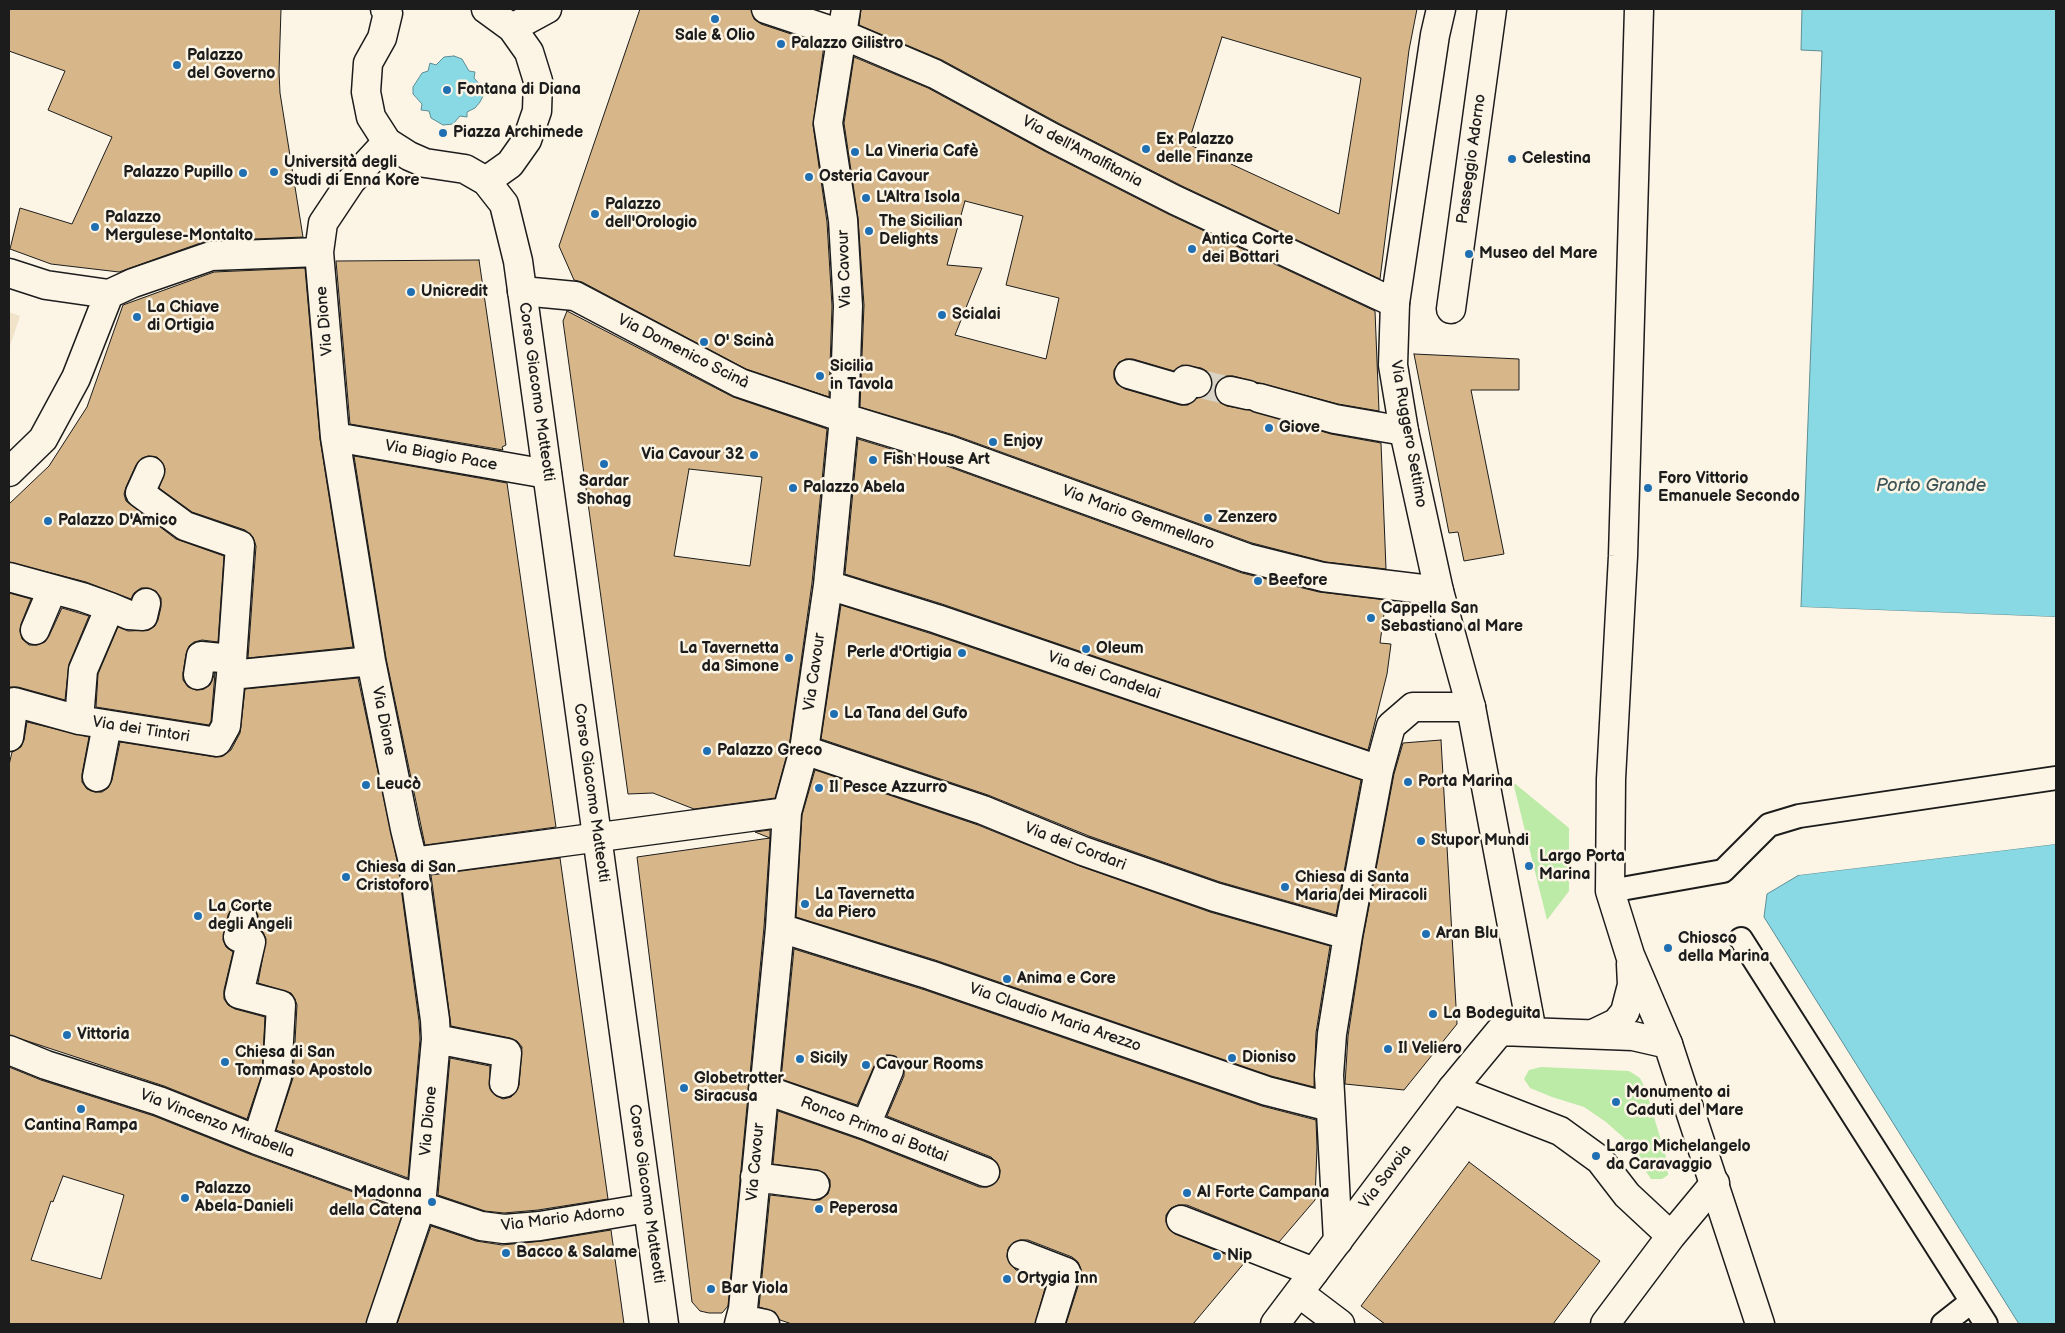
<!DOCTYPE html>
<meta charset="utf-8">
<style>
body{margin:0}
#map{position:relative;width:2065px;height:1333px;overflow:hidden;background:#fcf5e5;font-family:"Balsamiq Sans",sans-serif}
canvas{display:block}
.frame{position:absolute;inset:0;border:10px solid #1c1c1c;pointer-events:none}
</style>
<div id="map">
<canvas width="2065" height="1333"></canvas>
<div class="frame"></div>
</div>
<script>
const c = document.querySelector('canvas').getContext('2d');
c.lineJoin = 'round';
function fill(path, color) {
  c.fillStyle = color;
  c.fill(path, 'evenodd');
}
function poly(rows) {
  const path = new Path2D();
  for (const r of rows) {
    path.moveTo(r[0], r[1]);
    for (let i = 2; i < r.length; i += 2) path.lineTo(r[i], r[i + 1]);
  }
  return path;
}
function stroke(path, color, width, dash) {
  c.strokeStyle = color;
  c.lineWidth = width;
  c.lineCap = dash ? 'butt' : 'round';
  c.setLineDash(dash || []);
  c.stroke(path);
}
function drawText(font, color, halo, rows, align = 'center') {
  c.font = font + ' "Balsamiq Sans",sans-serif';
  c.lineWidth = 5;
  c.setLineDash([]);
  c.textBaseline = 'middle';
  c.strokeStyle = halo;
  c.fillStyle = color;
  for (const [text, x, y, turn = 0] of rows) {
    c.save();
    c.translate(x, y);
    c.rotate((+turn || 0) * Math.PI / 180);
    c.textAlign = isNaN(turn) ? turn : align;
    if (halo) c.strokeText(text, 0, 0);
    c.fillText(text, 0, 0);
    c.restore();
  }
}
const built = poly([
 [9,312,20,316,9,349]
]);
const green = poly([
 [1513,782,1569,828,1569,891,1547,920],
 [1541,1067,1629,1071,1640,1078,1646,1090,1668,1164,1668,1175,1662,1179,1651,1179,1624,1138,1606,1122,1584,1107,1552,1097,1530,1088,1524,1079,1529,1070]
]);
const water = poly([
 [1802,9,2056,9,2056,617,1801,607,1822,51,1801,50,1802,9],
 [454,56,462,59,469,71,475,72,474,78,481,86,483,96,480,102,475,108,467,112,467,117,460,116,453,124,443,125,431,118,429,111,421,110,422,104,413,94,413,87,422,73,428,71,430,63,436,65,444,57,454,56],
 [2056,844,2056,1324,2019,1324,1764,917,1767,894,1799,875,2056,844]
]);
const pier = poly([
 [1801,607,2056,617,2056,619,1801,610],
 [2056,842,2056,844,1799,875,1799,872]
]);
const building = poly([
 [9,9,281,9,279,72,280,93,303,237,206,241,119,272,51,264,10,249,20,208,72,224,112,137,48,110,65,71,9,51,9,9],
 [640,9,751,9,754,19,761,24,824,45,813,125,827,222,832,306,829,397,746,369,582,282,574,280,559,246,640,9],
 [861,9,1417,9,1409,50,1380,279,1182,186,1060,124,942,60,859,25,861,9],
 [1222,37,1361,78,1339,214,1188,144,1222,37],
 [854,57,928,88,1046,152,1168,214,1375,311,1379,411,1338,404,1233,376,1226,376,1219,380,1215,388,1215,396,1219,402,1227,406,1250,410,1331,434,1381,443,1386,569,1326,562,1252,543,954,435,860,407,864,305,858,218,844,123,854,57],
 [965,201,1023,216,1006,285,1059,298,1046,359,955,335,982,268,947,265,965,201],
 [1126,359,1133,359,1174,371,1182,365,1201,368,1208,372,1212,379,1212,388,1208,394,1197,398,1188,405,1180,405,1125,389,1117,384,1114,378,1114,370,1119,362,1126,359],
 [479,260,506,445,502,447,503,450,350,424,336,261,479,260],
 [305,268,320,439,353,647,248,658,256,546,253,537,245,530,192,512,159,488,165,469,162,462,157,457,148,456,141,459,136,465,126,487,124,494,126,501,176,539,224,556,218,642,202,640,194,642,189,646,186,654,183,673,183,680,188,687,196,690,204,689,210,685,215,673,211,721,209,725,96,707,98,674,118,627,128,631,149,630,155,626,158,620,161,607,161,598,156,591,149,588,141,588,134,593,131,599,86,582,9,562,9,504,49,466,87,407,123,305,214,272,305,268],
 [567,311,733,397,827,429,812,583,789,747,775,798,694,809,653,793,628,794,563,321,567,311],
 [689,469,762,477,750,566,674,556,689,469],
 [1414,354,1519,359,1519,390,1471,390,1504,554,1464,561,1458,532,1449,533,1414,354],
 [858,439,944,465,1242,573,1319,592,1386,600,1380,643,1391,644,1387,674,1368,750,942,604,845,574,858,439],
 [354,456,507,483,556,827,425,845,386,658,354,456],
 [9,593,31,599,21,624,20,631,22,639,29,645,37,645,45,642,49,636,62,608,89,616,69,664,65,700,18,687,9,687,9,593],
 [841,605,932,634,1361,780,1336,915,1220,882,1089,836,988,795,821,739,841,605],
 [358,678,398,865,419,1021,420,1039,408,1178,276,1130,293,1078,297,1005,295,999,291,993,258,983,266,939,263,932,257,928,258,915,254,908,248,904,239,904,232,908,228,915,223,940,226,947,233,952,224,990,224,999,228,1005,235,1009,265,1017,262,1074,247,1119,164,1086,9,1035,9,765,12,752,21,747,24,740,27,722,89,737,82,774,82,782,87,789,95,792,102,792,108,788,112,780,120,742,215,757,223,756,231,750,240,733,245,689,358,678],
 [1441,740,1457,1024,1404,1090,1345,1084,1348,1036,1363,938,1394,774,1403,743,1441,740],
 [815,770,978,825,1077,865,1210,912,1330,946,1316,1033,1314,1087,1271,1076,935,960,796,917,802,815,815,770],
 [770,830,770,838,755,832,770,830],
 [770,838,764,927,728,1306,722,1313,709,1313,700,1311,692,1302,637,857,770,838],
 [560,858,608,1199,538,1210,504,1213,485,1211,438,1195,450,1058,490,1066,490,1089,495,1095,503,1099,511,1097,516,1092,519,1085,522,1047,517,1041,510,1038,451,1026,431,875,560,858],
 [794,949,925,990,1262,1106,1316,1120,1317,1147,1315,1200,1279,1242,1187,1205,1178,1205,1171,1208,1166,1215,1166,1222,1169,1229,1175,1234,1245,1262,1193,1324,1066,1324,1081,1277,1081,1269,1078,1262,1072,1257,1028,1240,1020,1240,1013,1243,1008,1249,1007,1257,1010,1264,1016,1270,1047,1281,1035,1324,792,1324,780,1320,775,1312,759,1307,770,1195,813,1200,820,1200,828,1194,830,1187,830,1180,825,1173,818,1170,773,1164,778,1111,861,1140,979,1187,987,1187,994,1184,999,1178,1000,1170,997,1163,991,1157,887,1116,904,1076,904,1068,902,1061,895,1056,887,1055,880,1057,875,1064,857,1105,781,1079,794,949],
 [9,1067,41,1080,154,1116,252,1155,397,1208,403,1212,366,1324,9,1324,9,1067],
 [63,1176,124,1195,101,1279,31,1260,51,1201,53,1202,63,1176],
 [1469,1162,1600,1261,1553,1324,1385,1324,1361,1306,1469,1162],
 [431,1226,476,1241,502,1245,543,1241,611,1230,624,1324,397,1324,431,1226]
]);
const streetTunnel = poly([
 [1197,383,1230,391]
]);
const lane = poly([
 [1610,891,1723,871,1769,825,1799,816,2056,778],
 [1741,939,1986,1324],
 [1943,1324,1971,1302]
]);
const street = poly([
 [766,9,841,34,935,74,1053,138,1175,200,1395,303],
 [1639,9,1623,556,1611,779,1610,891,1630,955,1668,1044],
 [512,28,547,9],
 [486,181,510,164,527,140,537,111,538,81,529,52,512,28,486,9],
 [9,273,46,285,109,294,133,283,211,256,319,252],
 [522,291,575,296,740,383,844,418,949,450,1247,558,1323,577,1439,591],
 [1451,309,1492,9],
 [1129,374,1184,390,1186,380,1197,383],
 [1230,391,1248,395],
 [1259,398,1335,419,1404,431],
 [335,437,547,474],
 [150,471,140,493,185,526,240,545,231,675],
 [9,472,43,439,76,378,109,294],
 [9,577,82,597,110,607,83,670,79,720,217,742,226,726,231,675,371,661],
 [828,585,937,619,1379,770],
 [110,607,129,615,143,616,146,603],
 [35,630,52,590],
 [198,675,201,656,232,659],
 [9,737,14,702,79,720],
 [804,750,983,810,1083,851,1215,897,1348,935],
 [97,777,107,725],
 [413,862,787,812],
 [243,919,238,937,251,942,239,994,281,1005,277,1077,257,1140],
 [780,928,930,975,1267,1091,1330,1107],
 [1593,1034,1616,1023,1625,1012,1632,985,1631,964],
 [436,1039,507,1053,504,1083],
 [9,1050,46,1065,159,1101,257,1140,405,1194,421,1206,481,1226,504,1229,540,1226,647,1208],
 [763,1089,866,1125,985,1172],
 [1452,1089,1560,1131,1600,1160,1627,1195,1671,1236],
 [866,1125,889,1070],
 [755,1177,815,1185],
 [1181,1220,1314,1272],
 [1338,1241,1329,1075,1332,1034,1348,935,1379,770,1391,726,1413,707,1471,707],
 [1022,1255,1066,1272,1050,1324],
 [1299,1293,1340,1324],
 [741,1319,765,1324],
 [381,1324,421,1206,436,1039,435,1020,413,862,405,829,371,661,335,437,319,252,323,223,351,181,387,142],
 [739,1324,743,1309,780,928,787,812,804,750,828,585,844,418,848,306,843,220,828,123,846,9],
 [1605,1324,1671,1236,1715,1183]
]);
const secondary = poly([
 [385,9,388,13,382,38,368,63,366,92,371,117,387,142,409,156,425,163,465,169,486,181,504,204,518,261,664,1324],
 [1441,9,1435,35,1395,303,1393,365,1404,431,1439,591,1471,707,1532,1032],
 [1275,1324,1452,1089,1500,1031,1633,1036,1668,1044,1760,1324]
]);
const markers = [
 [715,19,5,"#1f6fb2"],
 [781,44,5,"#1f6fb2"],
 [177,65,5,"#1f6fb2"],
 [447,90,5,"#1f6fb2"],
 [443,133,5,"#1f6fb2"],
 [1146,149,5,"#1f6fb2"],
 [855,152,5,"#1f6fb2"],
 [1512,159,5,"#1f6fb2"],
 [274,172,5,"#1f6fb2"],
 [243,173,5,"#1f6fb2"],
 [809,177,5,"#1f6fb2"],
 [866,198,5,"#1f6fb2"],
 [595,214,5,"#1f6fb2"],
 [95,227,5,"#1f6fb2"],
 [869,231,5,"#1f6fb2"],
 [1192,249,5,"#1f6fb2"],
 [1469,254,5,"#1f6fb2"],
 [411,292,5,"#1f6fb2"],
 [942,315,5,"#1f6fb2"],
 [137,317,5,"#1f6fb2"],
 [704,342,5,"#1f6fb2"],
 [820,376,5,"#1f6fb2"],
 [1269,428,5,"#1f6fb2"],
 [993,442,5,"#1f6fb2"],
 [754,455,5,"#1f6fb2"],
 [873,460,5,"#1f6fb2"],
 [604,464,5,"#1f6fb2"],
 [793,488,5,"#1f6fb2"],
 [1648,488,5,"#1f6fb2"],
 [1208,518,5,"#1f6fb2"],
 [48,521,5,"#1f6fb2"],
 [1258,581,5,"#1f6fb2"],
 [1371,618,5,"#1f6fb2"],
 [1086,649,5,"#1f6fb2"],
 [962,653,5,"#1f6fb2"],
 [789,658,5,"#1f6fb2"],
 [834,714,5,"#1f6fb2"],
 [707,751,5,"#1f6fb2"],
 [1408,782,5,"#1f6fb2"],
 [366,785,5,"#1f6fb2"],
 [819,788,5,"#1f6fb2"],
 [1421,841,5,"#1f6fb2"],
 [1529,866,5,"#1f6fb2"],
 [346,877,5,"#1f6fb2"],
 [1285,887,5,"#1f6fb2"],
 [805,904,5,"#1f6fb2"],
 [198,916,5,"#1f6fb2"],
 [1426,934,5,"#1f6fb2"],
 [1668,948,5,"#1f6fb2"],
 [1007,979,5,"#1f6fb2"],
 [1433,1014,5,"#1f6fb2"],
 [67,1035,5,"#1f6fb2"],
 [1388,1049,5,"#1f6fb2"],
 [1232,1058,5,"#1f6fb2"],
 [800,1059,5,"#1f6fb2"],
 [225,1062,5,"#1f6fb2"],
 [866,1065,5,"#1f6fb2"],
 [684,1088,5,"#1f6fb2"],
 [1616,1102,5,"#1f6fb2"],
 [81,1109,5,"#1f6fb2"],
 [1596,1156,5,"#1f6fb2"],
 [1187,1193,5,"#1f6fb2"],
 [185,1198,5,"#1f6fb2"],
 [432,1202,5,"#1f6fb2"],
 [819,1209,5,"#1f6fb2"],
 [506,1253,5,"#1f6fb2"],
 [1217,1256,5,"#1f6fb2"],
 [1007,1279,5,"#1f6fb2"],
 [711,1289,5,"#1f6fb2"]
];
const poiNames = [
 ["Sale & Olio",715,36,"center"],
 ["Palazzo Gilistro",791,44],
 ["Palazzo",187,56],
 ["del Governo",187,74],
 ["Fontana di Diana",457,90],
 ["Piazza Archimede",453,133],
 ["Ex Palazzo",1156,140],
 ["delle Finanze",1156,158],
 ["La Vineria Cafè",865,152],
 ["Celestina",1522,159],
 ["Università degli",284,163],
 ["Studi di Enna Kore",284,181],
 ["Palazzo Pupillo",233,173,"right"],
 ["Osteria Cavour",819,177],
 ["L'Altra Isola",876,198],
 ["Palazzo",605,205],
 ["dell'Orologio",605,223],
 ["Palazzo",105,218],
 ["Mergulese-Montalto",105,236],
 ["The Sicilian",879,222],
 ["Delights",879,240],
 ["Antica Corte",1202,240],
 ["dei Bottari",1202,258],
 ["Museo del Mare",1479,254],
 ["Unicredit",421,292],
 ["La Chiave",147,308],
 ["di Ortigia",147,326],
 ["Scialai",952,315],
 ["O' Scinà",714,342],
 ["Sicilia",830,367],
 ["in Tavola",830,385],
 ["Giove",1279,428],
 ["Enjoy",1003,442],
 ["Via Cavour 32",744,455,"right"],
 ["Fish House Art",883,460],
 ["Foro Vittorio",1658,479],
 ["Emanuele Secondo",1658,497],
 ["Sardar",604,482,"center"],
 ["Shohag",604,500,"center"],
 ["Palazzo Abela",803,488],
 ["Zenzero",1218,518],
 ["Palazzo D'Amico",58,521],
 ["Beefore",1268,581],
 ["Cappella San",1381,609],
 ["Sebastiano al Mare",1381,627],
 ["La Tavernetta",779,649,"right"],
 ["da Simone",779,667,"right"],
 ["Oleum",1096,649],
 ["Perle d'Ortigia",952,653,"right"],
 ["La Tana del Gufo",844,714],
 ["Palazzo Greco",717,751],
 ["Porta Marina",1418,782],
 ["Leucò",376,785],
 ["Il Pesce Azzurro",829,788],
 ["Stupor Mundi",1431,841],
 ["Largo Porta",1539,857],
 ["Marina",1539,875],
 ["Chiesa di San",356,868],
 ["Cristoforo",356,886],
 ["Chiesa di Santa",1295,878],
 ["Maria dei Miracoli",1295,896],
 ["La Tavernetta",815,895],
 ["da Piero",815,913],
 ["La Corte",208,907],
 ["degli Angeli",208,925],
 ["Aran Blu",1436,934],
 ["Chiosco",1678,939],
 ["della Marina",1678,957],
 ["Anima e Core",1017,979],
 ["La Bodeguita",1443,1014],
 ["Vittoria",77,1035],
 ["Il Veliero",1398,1049],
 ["Chiesa di San",235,1053],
 ["Tommaso Apostolo",235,1071],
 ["Dioniso",1242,1058],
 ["Sicily",810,1059],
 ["Cavour Rooms",876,1065],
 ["Globetrotter",694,1079],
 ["Siracusa",694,1097],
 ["Monumento ai",1626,1093],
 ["Caduti del Mare",1626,1111],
 ["Cantina Rampa",81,1126,"center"],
 ["Largo Michelangelo",1606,1147],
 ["da Caravaggio",1606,1165],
 ["Palazzo",195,1189],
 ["Abela-Danieli",195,1207],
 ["Madonna",422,1193,"right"],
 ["della Catena",422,1211,"right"],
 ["Al Forte Campana",1197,1193],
 ["Peperosa",829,1209],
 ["Bacco & Salame",516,1253],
 ["Nip",1227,1256],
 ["Ortygia Inn",1017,1279],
 ["Bar Viola",721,1289]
];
const streetNames = [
 ["Via dell'Amalfitania",1082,152,28],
 ["Passeggio Adorno",1472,159,-82],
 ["Via Cavour",845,269,-92],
 ["Via Dione",325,321,-95],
 ["Via Domenico Scinà",683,352,27],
 ["Corso Giacomo Matteotti",536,392,82],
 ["Via Ruggero Settimo",1408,434,80],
 ["Via Biagio Pace",441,456,10],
 ["Via Mario Gemmellaro",1138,518,20],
 ["Via Cavour",815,672,-82],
 ["Via dei Candelai",1104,676,19],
 ["Via Dione",383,721,79],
 ["Via dei Tintori",141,730,9],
 ["Corso Giacomo Matteotti",591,793,82],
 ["Via dei Cordari",1075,847,21],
 ["Via Claudio Maria Arezzo",1055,1018,19],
 ["Via Dione",429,1121,-85],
 ["Via Vincenzo Mirabella",217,1124,21],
 ["Ronco Primo ai Bottai",874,1130,21],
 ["Via Cavour",756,1162,-85],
 ["Via Savoia",1386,1177,-53],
 ["Corso Giacomo Matteotti",646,1194,82],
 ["Via Mario Adorno",563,1219,-7]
];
const waterNames = [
 ["Porto Grande",1931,486]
];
fill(built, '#f1e2ca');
fill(green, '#bceaa7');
fill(water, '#89d9e4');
stroke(water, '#5d8d94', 1);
fill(pier, '#fcf5e5');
fill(building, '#d7b78a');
stroke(building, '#1c1c1c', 1);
stroke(streetTunnel, '#dad4c7', 28, [28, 14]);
stroke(lane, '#1c1c1c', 26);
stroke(street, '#1c1c1c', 31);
stroke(secondary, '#1c1c1c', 31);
stroke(lane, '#fcf5e5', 22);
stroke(street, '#fcf5e5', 28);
stroke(secondary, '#fcf5e5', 28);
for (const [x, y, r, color] of markers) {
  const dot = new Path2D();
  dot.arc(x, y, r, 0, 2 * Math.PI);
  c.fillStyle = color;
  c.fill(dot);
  stroke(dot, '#fcf5e5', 2);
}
drawText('bold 16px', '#1c1c1c', '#fcf5e5', poiNames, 'left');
drawText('16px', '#1c1c1c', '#fcf5e5', streetNames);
drawText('italic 18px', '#3d5558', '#fcf5e5', waterNames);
</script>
